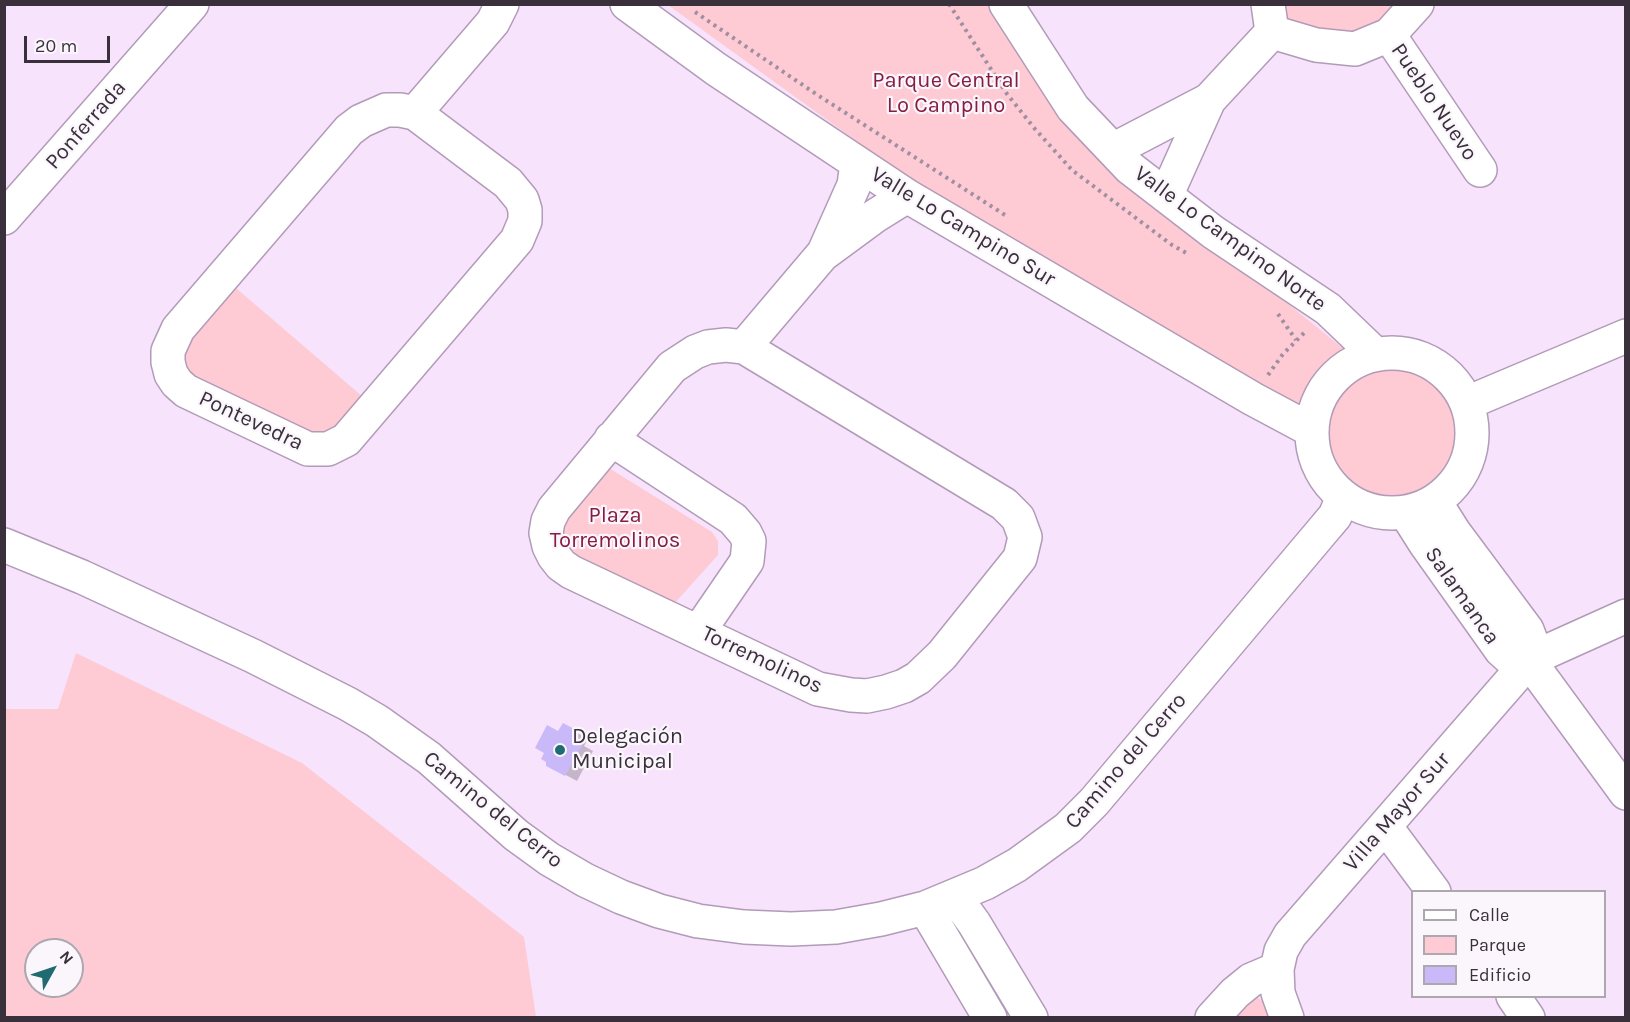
<!DOCTYPE html>
<meta charset="utf-8">
<style>
body{margin:0}
#map{position:relative;width:1630px;height:1022px;overflow:hidden;background:#f7e3fc;font-family:Karla,sans-serif}
canvas{display:block}
.frame{position:absolute;inset:0;border:6px solid #39303c;pointer-events:none}
.legend{position:absolute;left:1411px;top:890px;width:195px;height:108px;box-sizing:border-box;background:#fbf6fc;border:2px solid #ada7af;margin:0;padding:8px 10px;list-style:none;font-size:18px;color:#39303c}
.legend li{display:flex;align-items:center;gap:12px;height:30px}
.legend b{width:30px;border:2px solid #ada7af}
.north{position:absolute;left:24px;top:938px;width:60px;height:60px;box-sizing:border-box;background:#fbf6fc;border:2px solid #ada7af;border-radius:50%;rotate:50deg;font-size:16px;font-weight:700;line-height:24px;text-align:center;color:#39303c}
.north::after{content:'';display:block;margin:auto;width:21px;height:27px;background:#206b71;clip-path:polygon(50% 0,100% 100%,50% 72%,0 100%)}
.scale{position:absolute;left:24px;top:36px;width:86px;height:27px;box-sizing:border-box;border:3px solid #39303c;border-top:0;padding-left:8px;font-size:18px;line-height:21px;white-space:nowrap;color:#39303c;-webkit-text-stroke:4px #fbf6fc;paint-order:stroke}
</style>
<div id="map">
<canvas width="1630" height="1022"></canvas>
<div class="frame"></div>
<ul class="legend">
<li><b style="height:8px;background:#fff"></b>Calle</li>
<li><b style="height:16px;background:#fecad3"></b>Parque</li>
<li><b style="height:16px;background:#cab9f8"></b>Edificio</li>
</ul>
<div class="north">N</div>
<div class="scale">20 m</div>
</div>
<script>
const c = document.querySelector('canvas').getContext('2d');
c.lineJoin = 'round';
function fill(path, color) {
  c.fillStyle = color;
  c.fill(path, 'evenodd');
}
function poly(rows) {
  const path = new Path2D();
  for (const r of rows) {
    if (r.length === 3) {
      path.moveTo(r[0] + r[2], r[1]);
      path.arc(r[0], r[1], r[2], 0, 2 * Math.PI);
      continue;
    }
    path.moveTo(r[0], r[1]);
    for (let i = 2; i < r.length; i += 2) path.lineTo(r[i], r[i + 1]);
  }
  return path;
}
function stroke(path, color, width, dash) {
  c.strokeStyle = color;
  c.lineWidth = width;
  c.lineCap = dash ? 'butt' : 'round';
  c.setLineDash(dash || []);
  c.stroke(path);
}
function drawText(font, color, halo, rows, align = 'center') {
  c.font = font + ' Karla,sans-serif';
  c.lineWidth = 4.5;
  c.setLineDash([]);
  c.textBaseline = 'middle';
  c.strokeStyle = halo;
  c.fillStyle = color;
  for (const [text, x, y, turn = 0] of rows) {
    c.save();
    c.translate(x, y);
    c.rotate((+turn || 0) * Math.PI / 180);
    c.textAlign = isNaN(turn) ? turn : align;
    if (halo) c.strokeText(text, 0, 0);
    c.fillText(text, 0, 0);
    c.restore();
  }
}
const green = poly([
 [668,5,996,5,1208,239,1350,354,1340,358,1310,390,1302,416,937,195,877,156],
 [1280,5,1400,5,1380,25,1352,38,1283,23],
 [229,282,363,397,332,433,319,440,188,379,181,354],
 [1392,434,66],
 [604,465,712,532,718,541,718,555,673,605,576,564,563,540,562,518],
 [76,653,302,763,524,937,536,1017,5,1017,5,709,58,709],
 [36,950,72,950,72,986,36,986],
 [1249,993,1270,1005,1277,1018,1223,1018]
]);
const shadow = poly([
 [563,725,588,739,584,746,593,751,577,781,547,765]
]);
const building = poly([
 [563,723,578,731,573,739,583,744,565,776,546,766,546,762,541,759,544,753,535,748,547,725,558,731]
]);
const path = poly([
 [949,4,1007,94,1035,129,1072,170,1172,245,1188,254],
 [695,12,816,94,1005,215],
 [1278,314,1296,340],
 [1268,375,1283,354,1306,331]
]);
const minor = poly([
 [627,4,716,69,907,196,1253,399,1311,430],
 [1006,4,1073,108,1130,168,1213,232,1328,309,1375,354],
 [1268,4,1272,32],
 [1272,32,1316,45,1355,49,1389,35,1417,4],
 [1389,35,1480,170],
 [386,110,400,110,415,113,508,183,522,200,525,210,525,221,517,240,346,440,328,449,308,449,186,391,177,383,171,374,168,362,168,351,178,329,349,130,361,121,386,110],
 [415,113,493,22,502,4],
 [1113,150,1209,100],
 [1166,196,1209,100,1272,32],
 [4,218,192,4],
 [825,250,854,185,857,163],
 [726,345,744,347,1004,504,1018,518,1025,537,1020,558,942,655,918,678,904,686,886,692,867,696,851,695,818,689,571,572,561,565,554,556,549,546,546,533,548,521,554,509,672,367,695,352,708,347,726,345],
 [744,347,822,255,875,216,907,196],
 [1392,433,80],
 [1467,403,1626,336],
 [611,439,733,519,745,533,749,541,747,561,699,631],
 [1435,502,1454,532,1527,630,1533,646,1533,654,1530,662],
 [1406,513,1425,543,1501,650,1512,660,1530,662],
 [4,545,82,577,253,656,348,704,377,721,429,758,516,835,549,859,585,880,621,897,659,911,698,921,744,927,791,929,836,927,881,919,925,908,985,883,1017,865,1068,828,1094,802,1324,529,1335,516,1343,497],
 [1530,662,1626,793],
 [1385,826,1434,892],
 [955,897,974,923,1031,1018],
 [925,908,990,1018],
 [1513,996,1528,1018],
 [1212,1018,1235,993,1251,980,1277,969],
 [1287,1018,1278,993,1277,969,1281,951,1290,935,1519,672,1546,652,1626,616]
]);
const markers = [
 [560,750,6,"#206b71"]
];
const parkNames = [
 ["Parque Central",946,81],
 ["Lo Campino",946,106],
 ["Plaza",615,516],
 ["Torremolinos",615,541]
];
const streetNames = [
 ["Pueblo Nuevo",1434,102,56],
 ["Ponferrada",86,125,-49],
 ["Valle Lo Campino Sur",963,227,31],
 ["Valle Lo Campino Norte",1230,239,36],
 ["Pontevedra",251,421,25],
 ["Salamanca",1462,596,55],
 ["Torremolinos",762,660,25],
 ["Camino del Cerro",1126,761,-49],
 ["Camino del Cerro",493,810,39],
 ["Villa Mayor Sur",1397,812,-49]
];
const poiNames = [
 ["Delegación",572,737],
 ["Municipal",572,762]
];
fill(green, '#fecad3');
fill(shadow, '#0003');
fill(building, '#cab9f8');
stroke(minor, '#b29bb8', 36);
stroke(path, '#9e8fa2', 4, [3, 4.5]);
stroke(minor, '#fff', 33);
for (const [x, y, r, color] of markers) {
  const dot = new Path2D();
  dot.arc(x, y, r, 0, 2 * Math.PI);
  c.fillStyle = color;
  c.fill(dot);
  stroke(dot, '#fbf6fc', 2);
}
drawText('22px', '#861d40', '#fbf6fc', parkNames);
drawText('22px', '#39303c', '#fbf6fc', streetNames);
drawText('22px', '#39303c', '#fbf6fc', poiNames, 'left');
</script>
